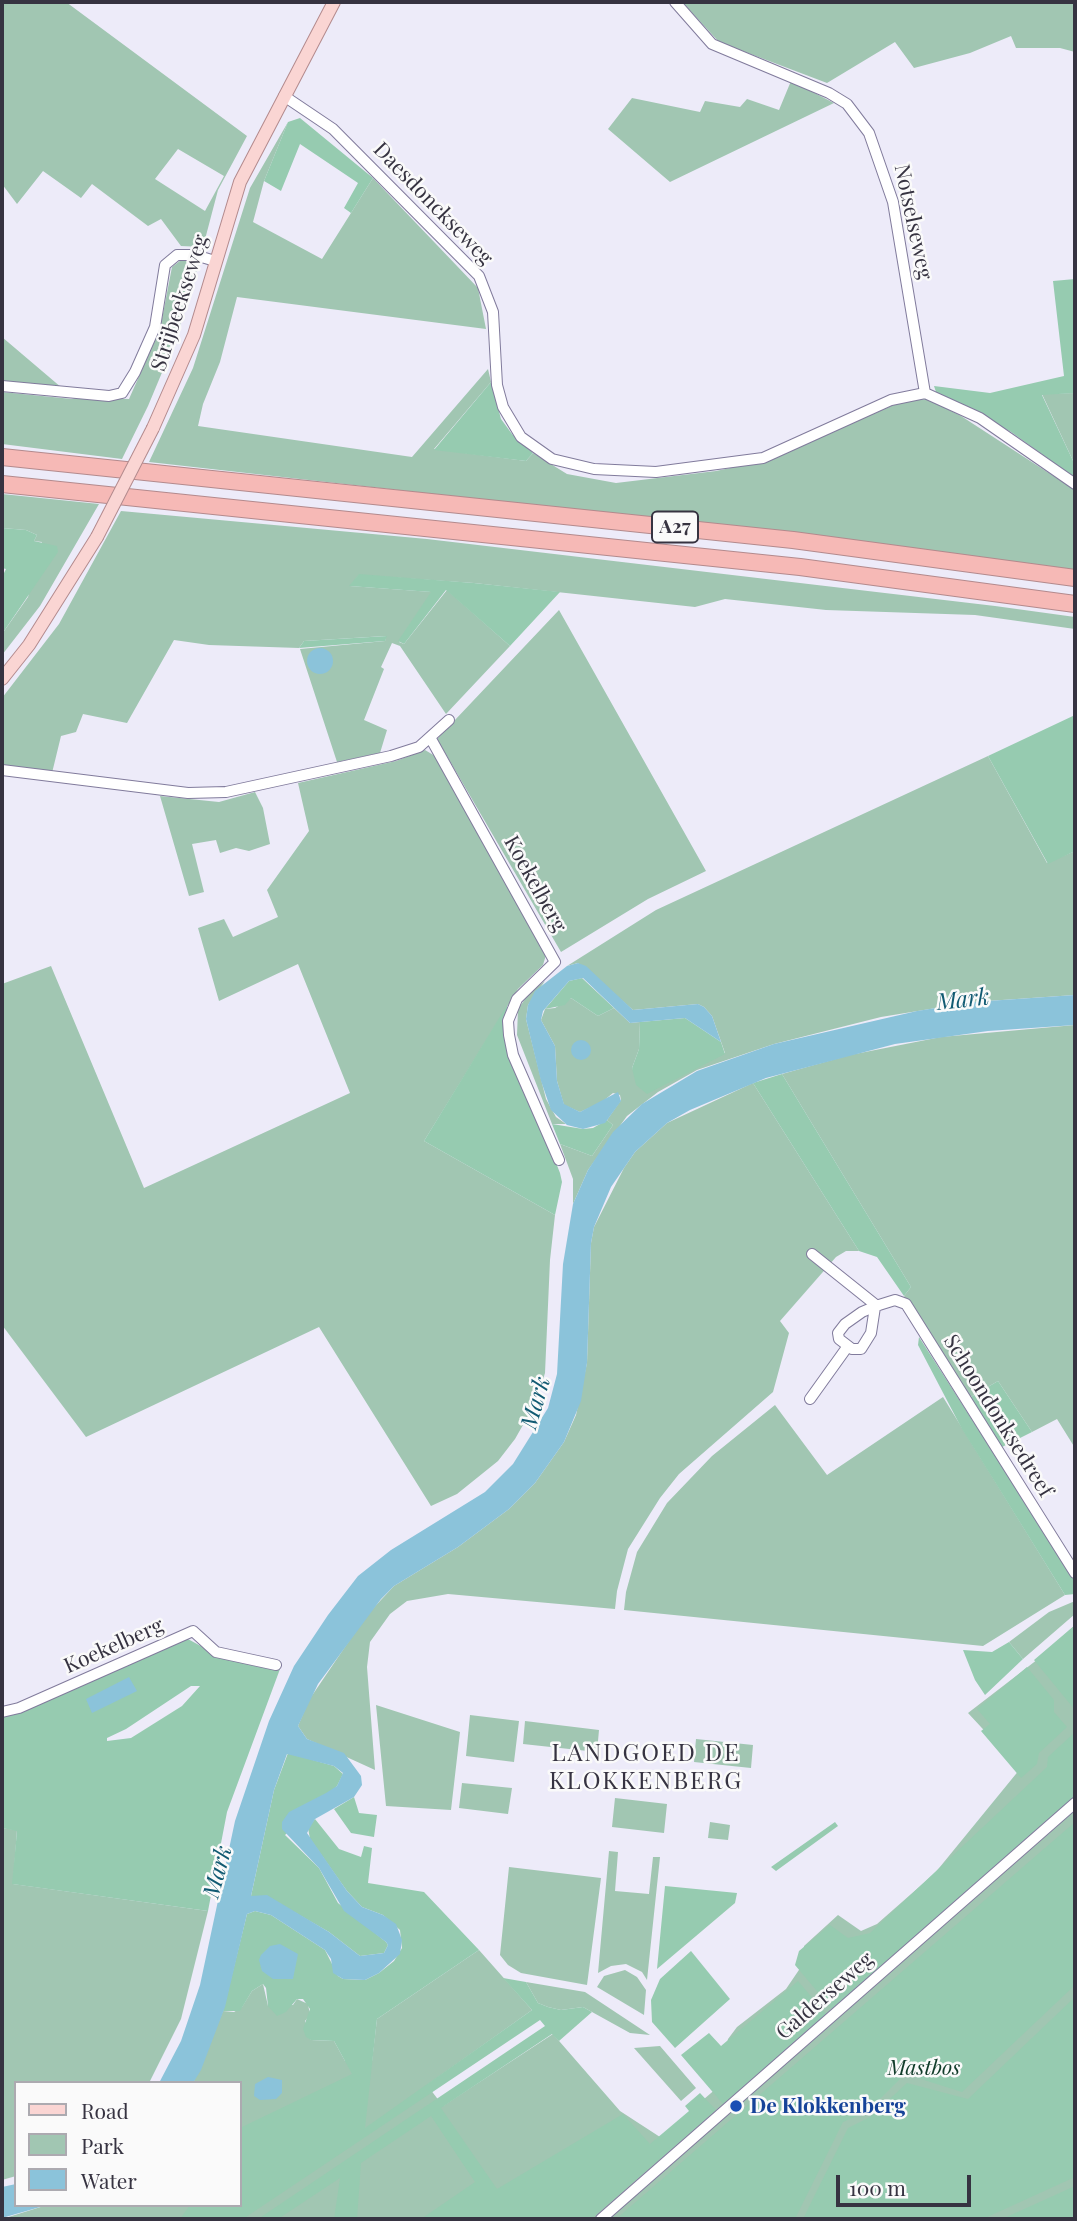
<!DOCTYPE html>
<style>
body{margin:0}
#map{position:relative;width:1077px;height:2221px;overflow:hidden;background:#edebf9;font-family:"Playfair Display",serif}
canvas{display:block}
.frame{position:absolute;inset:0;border:4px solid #363341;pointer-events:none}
.legend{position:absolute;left:14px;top:2081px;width:228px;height:126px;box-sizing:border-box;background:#fafafa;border:2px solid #acaab0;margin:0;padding:9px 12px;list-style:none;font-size:21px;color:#363341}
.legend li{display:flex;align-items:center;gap:14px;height:35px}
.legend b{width:35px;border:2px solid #acaab0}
.scale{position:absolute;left:836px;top:2175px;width:135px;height:32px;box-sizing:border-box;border:4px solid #363341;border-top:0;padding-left:9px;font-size:21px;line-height:24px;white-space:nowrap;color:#363341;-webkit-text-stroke:5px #fafafa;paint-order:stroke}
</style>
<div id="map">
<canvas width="1077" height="2221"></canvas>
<div class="frame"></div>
<ul class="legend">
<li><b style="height:9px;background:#fad5d3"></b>Road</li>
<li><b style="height:19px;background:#a1c6b2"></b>Park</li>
<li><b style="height:19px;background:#8bc3da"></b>Water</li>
</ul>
<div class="scale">100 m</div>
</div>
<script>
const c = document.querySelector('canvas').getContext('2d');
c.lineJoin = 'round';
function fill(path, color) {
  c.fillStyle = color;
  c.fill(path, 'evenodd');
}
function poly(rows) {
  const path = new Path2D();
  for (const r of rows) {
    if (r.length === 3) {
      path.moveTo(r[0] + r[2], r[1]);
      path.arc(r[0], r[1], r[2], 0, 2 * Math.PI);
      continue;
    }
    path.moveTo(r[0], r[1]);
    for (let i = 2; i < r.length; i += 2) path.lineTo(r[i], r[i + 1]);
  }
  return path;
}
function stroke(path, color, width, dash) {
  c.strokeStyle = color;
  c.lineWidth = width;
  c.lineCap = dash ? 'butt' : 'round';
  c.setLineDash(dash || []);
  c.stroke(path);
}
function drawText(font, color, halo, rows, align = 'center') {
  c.font = font + ' "Playfair Display",serif';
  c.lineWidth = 5;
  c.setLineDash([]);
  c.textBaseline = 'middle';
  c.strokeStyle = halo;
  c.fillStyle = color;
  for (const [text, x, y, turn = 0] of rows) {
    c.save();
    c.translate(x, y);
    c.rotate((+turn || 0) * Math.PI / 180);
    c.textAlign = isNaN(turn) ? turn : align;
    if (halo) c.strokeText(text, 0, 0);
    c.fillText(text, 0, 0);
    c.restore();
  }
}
const green = poly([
 [2,2,66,2,247,136,218,190,203,247,181,246,161,219,148,226,92,184,81,198,43,171,17,204,2,184],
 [178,149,224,176,205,211,155,179],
 [682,2,1075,2,1075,52,1060,48,1016,48,1011,36,970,53,914,68,895,42,827,83,719,42],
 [791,81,834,103,670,182,608,129,632,98,700,112,705,101,740,107,747,99,779,110],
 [288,122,264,181,253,222,322,259,373,178,478,288,486,329,237,297,220,362,203,404,198,426,412,457,488,369,491,382,434,449,526,461,533,453,567,474,616,483,716,471,768,460,905,400,928,399,961,416,1075,490,1075,572,762,531,149,462,193,368,250,188],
 [193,259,199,263,176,339,148,406,122,459,2,444,2,392,72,399,78,397,129,399,160,329,172,267,181,260],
 [2,337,62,388,2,382],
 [1075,393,1075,465,1042,394],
 [2,494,99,504,40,606,2,655,2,634,28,597,42,542,34,541,37,535,26,530,2,528],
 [121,511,427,539,995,606,1075,617,1075,629,975,615,826,610,725,599,695,607,474,583,359,575,350,586,432,592,399,642,404,644,447,590,510,646,446,714,400,646,392,643,381,667,384,669,364,720,387,730,380,753,337,762,300,649,385,641,386,636,304,641,299,648,209,645,174,640,127,723,83,714,76,732,61,736,52,773,2,765,2,698,59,624],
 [559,610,706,871,648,899,561,952,437,739],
 [425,750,435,756,546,955,543,965,518,989,424,1141,555,1215,550,1260,545,1373,536,1402,515,1439,498,1461,457,1494,431,1506,319,1327,86,1437,2,1325,2,984,51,966,144,1188,350,1093,298,964,219,1001,198,928,224,919,233,937,278,917,267,890,309,831,298,783,396,761],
 [988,756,1047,863,1075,851,1075,995,973,1002,881,1017,774,1044,697,1070,658,1092,627,1116,588,1170,573,1204,573,1179,560,1144,592,1156,613,1125,607,1120,621,1100,620,1095,613,1093,602,1102,580,1112,564,1105,557,1081,555,1046,541,1020,545,1009,555,1008,571,998,598,1016,614,1008,630,1023,640,1022,639,1049,632,1068,647,1093,725,1053,712,1016,704,1007,698,1004,633,1010,578,963,567,966,656,910],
 [255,792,263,808,270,844,249,851,236,848,220,853,216,840,192,844,204,892,189,896,160,796,219,802],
 [545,981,528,1005,526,1019,546,1099,556,1117,566,1124,552,1124,517,1035,518,1009,530,992],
 [1075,1025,1075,1448,1057,1419,1032,1432,998,1381,969,1398,904,1296,911,1287,782,1074,850,1055,941,1037],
 [753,1083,859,1251,846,1251,836,1257,780,1321,789,1333,773,1392,679,1474,660,1498,628,1549,617,1591,615,1609,448,1594,407,1601,390,1614,370,1642,367,1667,375,1770,307,1739,298,1726,309,1700,366,1616,394,1586,458,1547,509,1509,535,1483,564,1442,576,1415,587,1363,591,1243,594,1227,624,1168,635,1152,667,1123],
 [943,1397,1065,1595,983,1646,624,1610,626,1592,637,1552,667,1503,712,1456,775,1405,827,1475],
 [1075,1601,1075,1614,1023,1659,1009,1642,1049,1612],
 [1075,1625,1075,2219,2,2219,47,2205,240,2205,240,2083,193,2083,223,2011,234,2012,242,2007,252,1991,263,1984,268,2006,293,2005,297,1999,308,2004,310,2015,305,2021,311,2040,334,2041,345,2061,372,2061,377,2019,479,1950,532,2010,427,2085,443,2106,553,2034,620,2111,660,2137,718,2087,728,2039,737,2027,786,1989,803,1964,804,1946,838,1915,861,1931,877,1924,935,1873,1020,1769,968,1713,1042,1656],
 [376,1705,460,1732,451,1810,386,1806],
 [470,1715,519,1721,514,1762,466,1756],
 [525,1721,599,1730,597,1752,523,1744],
 [696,1739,753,1745,751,1768,694,1762],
 [462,1783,512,1788,508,1814,459,1808],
 [615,1798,667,1804,664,1833,612,1827],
 [710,1822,730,1825,728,1840,708,1838],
 [2,1828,17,1830,13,1884,208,1911,181,2019,149,2083,16,2083,16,2176,2,2180],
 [609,1851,618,1852,615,1891,649,1894,653,1857,660,1857,647,1980,642,1972,626,1964,611,1966,598,1973],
 [509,1867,601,1878,587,1985,521,1973,508,1965,500,1955],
 [625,1970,637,1977,646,1990,644,2015,597,1987,604,1976],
 [526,1982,585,1992,650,2035,630,2033,583,2007,561,2010,548,2007,538,2003],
 [660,2046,696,2088,681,2101,634,2048]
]);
const forest = poly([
 [300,118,373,178,351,213,344,208,358,183,300,144,281,191,264,181,288,122],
 [1075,279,1075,393,1042,395,1075,465,1075,478,1011,432,936,392,934,386,990,393,1064,376,1053,281],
 [491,382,501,419,512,434,533,453,526,461,434,450],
 [2,528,26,530,37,535,34,541,57,546,58,552,2,634,2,577,6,569,2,568],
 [359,574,474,583,560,592,510,646,446,590,404,644,398,641,431,592,349,586],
 [387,636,385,641,299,648,304,641],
 [1075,715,1075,851,1048,864,988,756],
 [582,978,614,1008,598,1016,571,998,565,1005,545,1009,569,981],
 [507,1005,506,1036,560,1173,562,1182,555,1215,424,1141],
 [685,1018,721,1042,725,1054,647,1094,636,1085,632,1068,639,1049,640,1022],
 [782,1074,911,1287,904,1296,877,1257,859,1251,753,1083],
 [607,1120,613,1125,592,1156,560,1144,552,1124,583,1129,593,1128],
 [919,1337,1075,1580,1075,1594,1065,1595,962,1429,918,1345],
 [998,1381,1032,1432,1002,1447,969,1398],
 [1075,1625,1075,1710,1034,1660],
 [186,1638,210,1651,280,1669,227,1812,208,1911,12,1884,17,1831,2,1828,2,1717],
 [191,1686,200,1686,182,1706,131,1738,107,1741,107,1738,126,1729],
 [1009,1642,1023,1659,985,1695,975,1680,963,1650,992,1652],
 [1027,1667,1054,1700,1054,1712,1067,1727,1039,1753,1037,1764,1021,1778,981,1731,990,1724,977,1709],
 [1075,1732,1075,1796,832,2009,795,1965,799,1951,830,1925,848,1938,870,1933,1047,1767,1048,1757],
 [288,1753,334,1766,343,1774,337,1786,285,1835,319,1868,338,1903,386,1942,388,1945,384,1953,360,1956,329,1932,266,1896,251,1896,274,1790],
 [354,1797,359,1813,377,1815,374,1837,351,1833,334,1809],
 [315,1819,339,1849,361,1857,364,1846,372,1848,368,1883,424,1892,479,1950,377,2019,365,2128,532,2010,503,1978,526,1982,538,2003,548,2007,561,2010,583,2007,592,2012,559,2041,552,2034,441,2108,497,2189,623,2114,650,2144,689,2111,685,2106,700,2093,716,2110,591,2219,421,2219,475,2182,431,2116,361,2163,357,2219,334,2219,340,2178,278,2219,258,2219,545,2026,540,2020,243,2219,180,2219,190,2205,240,2205,240,2128,352,2074,334,2041,311,2040,306,2037,303,2029,310,2009,303,1999,297,1999,286,2012,277,2016,268,2006,266,1988,263,1984,252,1991,240,2011,223,2011,247,1914,255,1911,271,1915,325,1950,338,1976,343,1979,365,1980,379,1973,394,1961,402,1948,400,1930,383,1915,362,1907,347,1891,310,1839,308,1828],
 [835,1822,838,1826,776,1871,771,1867],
 [1075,1822,1075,1985,962,2092,905,2074,867,2112,843,2122,795,2219,616,2219],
 [665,1886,737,1893,735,1903,657,1969],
 [691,1951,730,1999,675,2048,652,2022,651,2000,660,1979],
 [798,1981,826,2014,723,2104,681,2055,709,2033,721,2046],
 [1075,1997,1075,2177,983,2219,803,2219,848,2128,870,2117,907,2083,968,2099],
 [1075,2186,1075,2219,1002,2219]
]);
const water = poly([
 [320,661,13],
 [578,963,586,966,633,1010,698,1004,704,1007,712,1016,721,1042,685,1018,630,1023,583,978,569,981,543,1011,541,1020,555,1046,557,1081,564,1104,580,1112,618,1092,621,1101,605,1123,583,1129,567,1125,551,1110,541,1081,526,1019,528,1005,535,991,567,966],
 [1075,995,1075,1025,988,1031,895,1044,766,1078,690,1110,667,1123,635,1152,611,1187,594,1227,591,1243,587,1363,581,1401,564,1442,535,1483,509,1509,458,1547,394,1586,381,1599,318,1684,298,1726,307,1739,344,1753,361,1776,362,1785,354,1797,315,1819,307,1833,347,1891,362,1907,383,1915,396,1924,402,1940,400,1954,379,1973,365,1980,343,1979,333,1973,331,1959,325,1950,271,1915,255,1911,247,1914,225,2007,201,2070,193,2083,159,2083,181,2041,200,1985,235,1821,269,1721,294,1666,328,1615,358,1576,391,1550,485,1492,513,1464,548,1408,557,1374,563,1264,573,1204,588,1170,613,1132,642,1104,697,1071,774,1044,917,1011,973,1002],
 [287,1754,334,1766,343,1773,337,1786,326,1793,289,1812,282,1822,282,1829,319,1868,344,1911,386,1942,388,1945,384,1953,360,1956,329,1932,267,1895,251,1896,274,1790],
 [581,1050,10],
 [129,1677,137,1691,92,1713,86,1699],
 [280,1944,298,1954,293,1979,273,1979,262,1971,259,1960,261,1955,270,1946],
 [268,2077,282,2080,282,2093,276,2099,260,2100,254,2096,255,2084],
 [16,2184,16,2205,47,2205,2,2218,2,2187]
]);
const minor = poly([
 [675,2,712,44,829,93,847,104,869,133,893,202,925,393],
 [284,96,333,129,479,276,493,312,497,385,503,407,521,437,552,459,594,469,656,472,763,458,891,400,925,393,980,418,1075,484],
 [2,386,109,396,122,393,135,372,155,327,165,265,177,255,195,255,215,261],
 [431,739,555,962,517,999,508,1021,509,1035,513,1055,559,1160],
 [2,770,188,793,226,792,391,756,419,747,449,720],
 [812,1254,877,1306],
 [875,1307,871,1333,861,1349,852,1349,839,1339,838,1333,845,1324,862,1312,869,1309,879,1305,895,1300,906,1304,1075,1573],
 [810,1399,848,1346],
 [2,1712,19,1708,193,1631,216,1652,276,1665],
 [601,2219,1075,1803]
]);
const major = poly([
 [153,428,194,335,240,182,334,2],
 [2,679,29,645,97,537]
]);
const highway = poly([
 [2,457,793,540,1075,578],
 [2,484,800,567,1075,604]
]);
const majorBridge = poly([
 [97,537,153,428]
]);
const markers = [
 [736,2106,7,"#1a4fb4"]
];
const shields = [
 [675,527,46]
];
const shieldNames = [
 ["A27",675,527]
];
const streetNames = [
 ["Daesdonckseweg",433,204,46],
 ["Notselseweg",913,222,78],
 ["Strijbeekseweg",180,303,-72],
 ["Koekelberg",535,884,61],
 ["Schoondonksedreef",998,1416,58],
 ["Koekelberg",114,1646,-24],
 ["Galderseweg",825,1996,-41]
];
const parkNames = [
 ["Mastbos",924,2068]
];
const transitNames = [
 ["De Klokkenberg",750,2106]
];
const waterNames = [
 ["Mark",963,1000,-6],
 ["Mark",536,1403,-74],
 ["Mark",218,1872,-75]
];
const quarterNames = [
 ["LANDGOED DE",646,1754],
 ["KLOKKENBERG",646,1782]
];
fill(green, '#a1c6b2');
fill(forest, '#96cbb0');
fill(water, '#8bc3da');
stroke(minor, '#817b9c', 12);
stroke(major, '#b38a8d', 14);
stroke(highway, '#b38a8d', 18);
stroke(minor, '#fff', 10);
stroke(major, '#fad5d3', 12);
stroke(highway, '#f6b9b6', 16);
stroke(majorBridge, '#b38a8d', 14, []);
stroke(majorBridge, '#fad5d3', 12);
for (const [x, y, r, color] of markers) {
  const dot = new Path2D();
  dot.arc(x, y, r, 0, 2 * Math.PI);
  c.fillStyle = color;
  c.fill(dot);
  stroke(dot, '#fafafa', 2.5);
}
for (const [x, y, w] of shields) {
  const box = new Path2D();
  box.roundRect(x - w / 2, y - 15.5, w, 31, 5);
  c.fillStyle = '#fafafa';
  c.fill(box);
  stroke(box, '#363341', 2);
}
drawText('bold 19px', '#363341', null, shieldNames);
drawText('21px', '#363341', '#fafafa', streetNames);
drawText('italic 21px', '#113c2a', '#fafafa', parkNames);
drawText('bold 21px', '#164399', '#fafafa', transitNames, 'left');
drawText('italic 23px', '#115a72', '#fafafa', waterNames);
c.letterSpacing = '2px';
drawText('24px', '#363341', '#fafafa', quarterNames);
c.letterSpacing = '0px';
</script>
